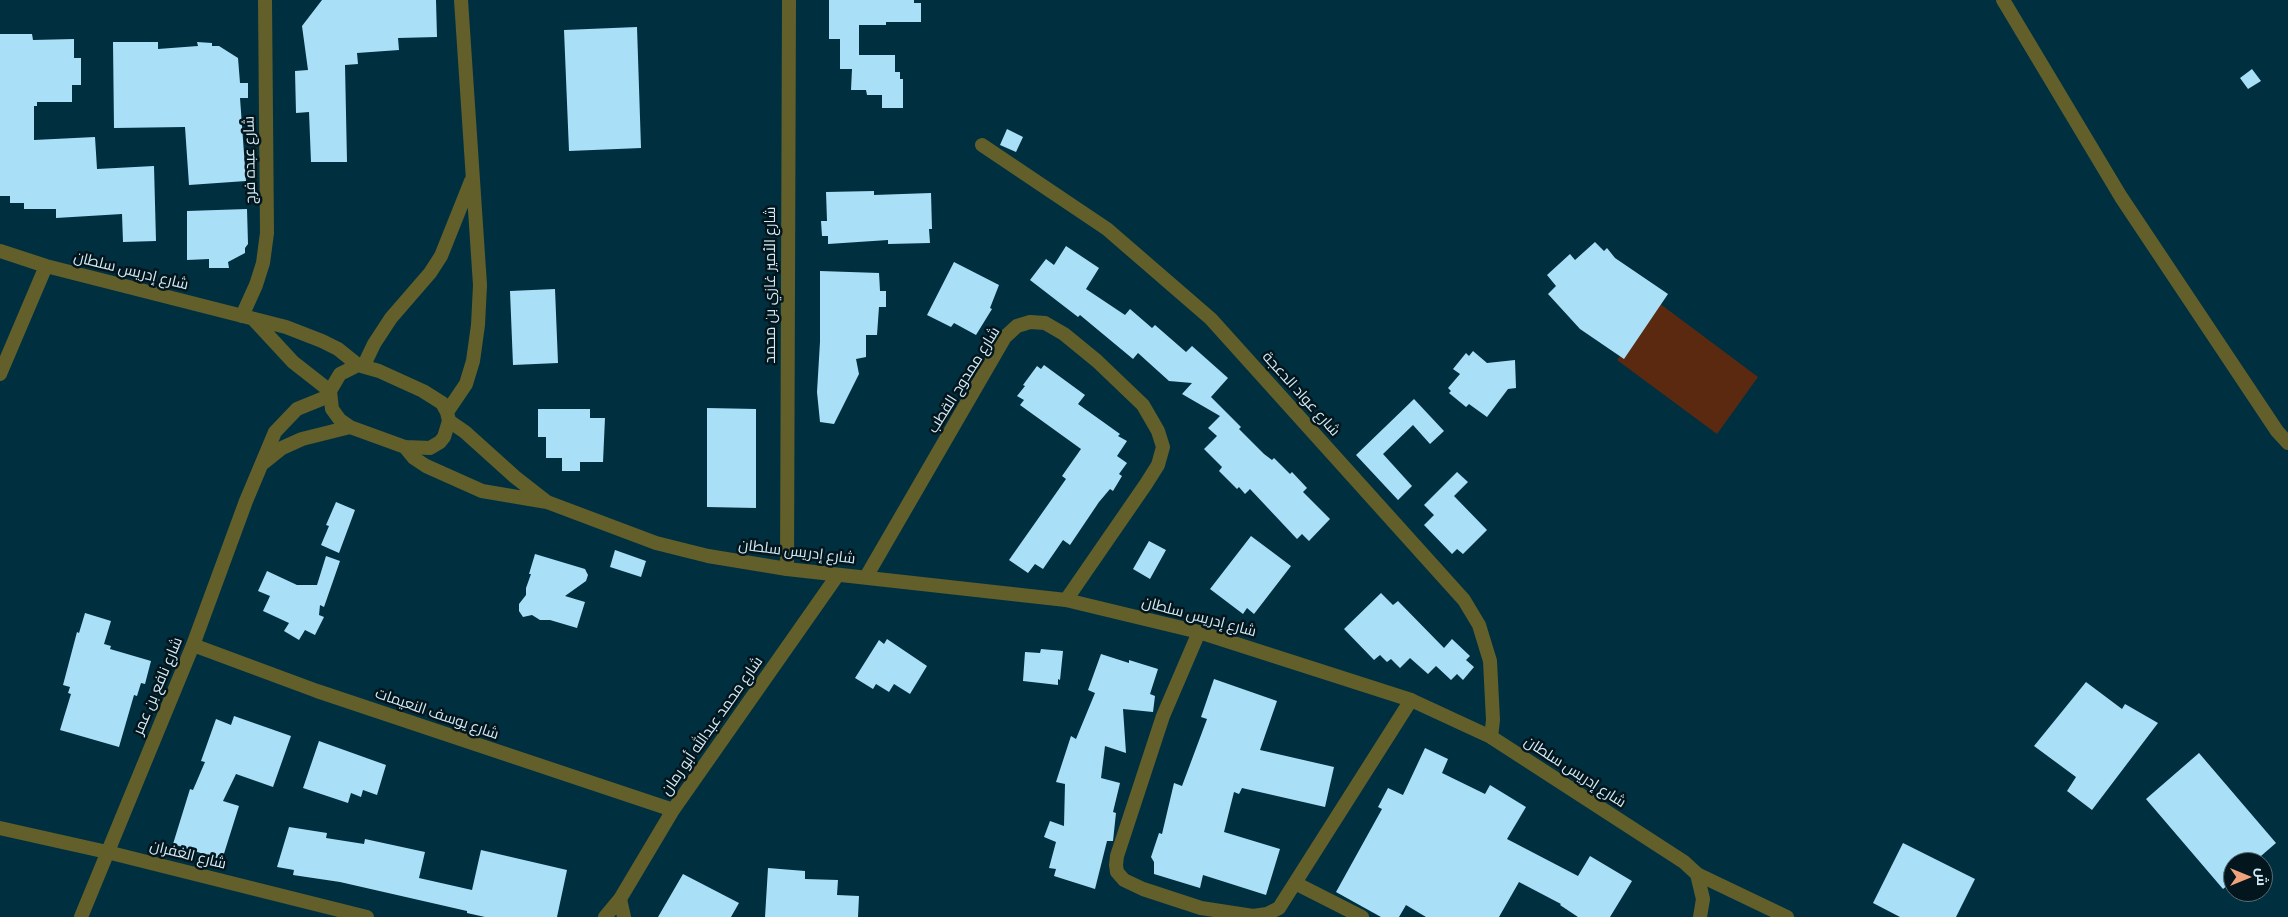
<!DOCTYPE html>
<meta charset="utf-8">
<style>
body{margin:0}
#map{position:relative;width:2288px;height:917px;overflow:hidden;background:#003040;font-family:Cabin,Cairo,sans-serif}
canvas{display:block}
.north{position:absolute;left:2223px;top:852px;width:50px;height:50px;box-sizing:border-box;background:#04161d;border:1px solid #576b74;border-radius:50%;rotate:90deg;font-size:14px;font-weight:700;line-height:20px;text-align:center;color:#d4ebf6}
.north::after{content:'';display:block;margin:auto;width:18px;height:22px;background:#f1a17c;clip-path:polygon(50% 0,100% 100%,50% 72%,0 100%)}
</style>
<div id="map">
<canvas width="2288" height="917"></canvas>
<div class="north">ش</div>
</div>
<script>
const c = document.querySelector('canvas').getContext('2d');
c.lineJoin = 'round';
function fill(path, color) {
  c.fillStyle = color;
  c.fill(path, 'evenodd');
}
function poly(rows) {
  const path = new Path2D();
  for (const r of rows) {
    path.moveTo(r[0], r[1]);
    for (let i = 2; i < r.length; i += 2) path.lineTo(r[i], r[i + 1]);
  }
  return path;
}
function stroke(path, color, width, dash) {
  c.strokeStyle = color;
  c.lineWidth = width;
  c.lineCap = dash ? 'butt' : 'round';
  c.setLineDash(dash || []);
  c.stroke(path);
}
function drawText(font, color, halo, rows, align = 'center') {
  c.font = font + ' Cabin,Cairo,sans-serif';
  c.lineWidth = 5;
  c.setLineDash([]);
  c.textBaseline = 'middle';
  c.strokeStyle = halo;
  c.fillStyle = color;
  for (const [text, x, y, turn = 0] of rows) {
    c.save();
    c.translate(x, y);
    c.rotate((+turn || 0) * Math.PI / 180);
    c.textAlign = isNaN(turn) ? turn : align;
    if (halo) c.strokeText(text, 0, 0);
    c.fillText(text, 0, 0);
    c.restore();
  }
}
const green = poly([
 [1659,303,1758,377,1717,434,1617,360]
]);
const building = poly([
 [322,0,436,0,437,37,398,38,399,50,357,53,358,64,345,65,347,162,311,162,309,112,296,113,295,71,308,70,302,26],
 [829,0,914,0,914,3,921,3,921,22,886,22,886,25,859,25,859,55,895,55,895,72,900,72,900,79,903,79,903,108,882,108,882,95,867,95,866,90,851,90,852,69,840,69,840,39,829,39],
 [637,27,641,148,569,151,564,30],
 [0,34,32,34,33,40,74,39,74,58,81,58,81,85,72,85,72,102,37,102,37,106,34,106,34,140,95,137,97,169,154,166,156,241,123,242,122,214,56,218,56,209,24,209,24,203,10,203,10,196,0,196],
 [113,42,158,42,158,49,198,46,197,42,212,43,212,46,219,46,238,58,240,83,248,83,248,98,240,98,246,181,189,185,185,127,114,128],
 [2252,69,2261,81,2248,89,2240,78],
 [1007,129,1023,137,1016,152,1000,145],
 [874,191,874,195,931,193,932,229,929,229,930,243,888,244,888,240,828,244,828,236,822,236,821,221,827,221,826,192],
 [247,209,248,244,245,248,245,253,228,262,229,268,209,268,209,259,187,260,187,211],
 [1595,242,1604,251,1607,248,1615,258,1668,294,1624,359,1580,329,1548,294,1556,286,1547,275,1570,254,1575,260],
 [1066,246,1099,268,1086,289,1125,315,1130,309,1152,328,1155,325,1186,352,1192,346,1228,378,1211,397,1241,427,1239,429,1264,454,1272,460,1274,458,1290,474,1292,472,1307,488,1303,492,1330,519,1309,541,1302,534,1297,539,1250,489,1245,494,1239,487,1237,489,1219,471,1222,467,1204,449,1217,436,1208,428,1220,416,1182,394,1192,383,1169,381,1138,353,1133,359,1080,315,1078,317,1030,280,1046,259,1054,265],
 [954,262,999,285,990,308,992,309,976,335,954,323,951,327,927,315],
 [820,271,879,273,880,291,886,291,886,307,879,307,877,335,866,335,866,357,856,359,859,374,834,424,820,422,817,392,820,342],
 [555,289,558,363,513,365,510,291],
 [1473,351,1487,363,1515,360,1516,388,1508,389,1487,417,1469,404,1466,407,1449,393,1451,391,1448,388,1460,374,1453,369,1466,353,1469,356],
 [1044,365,1085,395,1078,404,1120,434,1118,436,1127,441,1117,456,1127,463,1119,474,1122,476,1113,491,1110,489,1099,502,1070,545,1063,540,1043,569,1035,564,1028,573,1009,560,1066,479,1062,476,1081,449,1020,405,1024,400,1017,396,1025,386,1023,385,1037,366,1041,369],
 [1414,399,1444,431,1430,444,1413,425,1383,454,1412,486,1398,500,1356,455],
 [707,408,756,409,756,508,707,507],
 [538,409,590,409,590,418,605,418,603,462,580,462,580,471,562,471,562,458,546,458,546,437,538,437],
 [1457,472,1468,482,1454,496,1487,530,1463,554,1457,549,1452,554,1424,525,1434,515,1424,505],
 [336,502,355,510,339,553,321,545,329,526,326,525],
 [1251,536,1291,566,1254,614,1247,608,1243,614,1210,589],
 [1149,541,1166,550,1150,579,1133,569],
 [615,550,646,561,641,577,610,567],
 [535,554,585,569,588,575,586,581,565,596,585,602,577,628,550,620,540,620,532,615,523,617,519,611,519,604,526,595,526,588,531,574,529,574],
 [326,556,340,561,324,607,320,605,319,615,324,617,315,635,305,630,299,640,284,631,289,623,263,611,270,596,258,591,267,571,297,585,317,585],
 [1381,593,1393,605,1398,601,1444,648,1452,639,1470,656,1466,660,1474,667,1463,680,1457,674,1451,680,1436,666,1428,674,1410,658,1400,668,1391,659,1387,662,1380,655,1374,660,1344,629],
 [85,613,111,621,104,644,111,646,110,649,151,661,145,684,141,683,137,696,134,695,119,747,60,730,71,694,68,693,70,687,63,685,77,632,79,633],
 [887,639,927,666,910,694,894,684,889,692,876,684,873,689,855,678,879,640,884,644],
 [1041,649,1063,651,1060,680,1058,679,1058,685,1023,681,1025,652,1040,653],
 [1101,654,1129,663,1129,660,1158,669,1150,694,1155,696,1153,712,1123,709,1126,753,1105,746,1101,778,1120,783,1113,812,1116,813,1113,841,1107,841,1095,889,1054,876,1056,869,1049,868,1056,842,1044,837,1050,821,1064,826,1065,784,1056,782,1071,736,1076,739,1095,693,1088,690],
 [1214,679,1277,701,1260,750,1334,767,1325,807,1242,788,1239,794,1234,792,1224,832,1280,849,1266,895,1203,875,1200,888,1154,874,1154,862,1151,857,1159,833,1162,834,1174,783,1182,786,1207,719,1201,717],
 [2086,682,2122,709,2125,704,2158,723,2092,810,2067,791,2076,777,2034,746],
 [234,716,291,736,273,787,236,774,223,801,239,806,222,860,173,844,190,789,193,790,205,762,201,761,216,719,231,725],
 [319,741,386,765,377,795,363,790,361,797,351,793,348,803,303,788],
 [1425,748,1448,759,1442,773,1485,794,1490,785,1526,807,1507,839,1578,876,1590,856,1632,881,1610,917,1578,917,1560,905,1561,904,1519,882,1499,917,1426,917,1406,905,1399,917,1381,917,1336,892,1382,809,1378,807,1388,788,1403,795],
 [2199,753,2276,843,2254,862,2233,862,2233,881,2223,889,2146,799],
 [289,827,327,833,326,838,364,844,365,839,425,852,419,878,472,890,481,850,567,870,557,917,485,917,467,913,467,911,340,882,293,875,294,870,277,867],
 [1903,843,1975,879,1956,917,1900,917,1873,903],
 [768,868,805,871,805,879,838,880,837,895,859,896,858,917,765,917],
 [683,874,739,903,731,917,658,917]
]);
const minor = poly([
 [2003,0,2121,197,2277,431,2288,443],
 [982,145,1107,229,1211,319,1464,600,1479,625,1490,661,1493,720,1491,737],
 [0,251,46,266,286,327,322,341,338,349,358,365],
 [242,316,256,285,263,263,267,233,265,0],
 [255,321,293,362,330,391],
 [358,365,379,371,423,391,442,403,447,412,449,421,444,437,440,442,430,448,405,447,350,427,340,420,332,409,330,391,340,374,358,365],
 [364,365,374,344,391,318,430,273,441,256,471,181],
 [0,374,46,266],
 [447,412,466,384,473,361,478,325,480,285,461,0],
 [262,464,282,448,302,439,350,427],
 [787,569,789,0],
 [866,577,1005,337,1017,326,1030,322,1045,323,1064,334,1097,361,1143,405,1158,431,1163,447,1158,465,1146,484,1066,600],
 [1199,632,1163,716,1117,856,1116,865,1117,872,1124,880,1143,889,1201,908,1253,916,1267,914,1279,908,1411,700],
 [193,645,317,691,673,810],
 [0,828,107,852,367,917],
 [1697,874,1787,917],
 [1295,883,1362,917],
 [620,899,624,917],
 [81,917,193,645,246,501,275,432,297,409,329,396],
 [605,917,620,899,673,810,837,576]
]);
const tertiary = poly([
 [449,421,465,432,515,477,547,502],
 [405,447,414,458,426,466,482,491,547,502,656,543,708,556,787,569,1066,600,1199,632,1411,700,1491,737,1684,862,1697,874,1703,899,1700,917]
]);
const streetNames = [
 ["شارع عبده فرج",250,160,-91],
 ["شارع إدريس سلطان",131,271,14],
 ["شارع الأمير غازي بن محمد",771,285,-90],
 ["شارع ممدوح القطب",964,380,-58],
 ["شارع عواد الدعجة",1301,394,48],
 ["شارع إدريس سلطان",797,552,7],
 ["شارع إدريس سلطان",1199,617,15],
 ["شارع نافع بن عمر",158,686,-67],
 ["شارع يوسف النعيمات",437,714,19],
 ["شارع محمد عبدالله أبو رمان",712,726,-55],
 ["شارع إدريس سلطان",1575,772,33],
 ["شارع الغفران",188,855,14]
];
fill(green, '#5a2910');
fill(building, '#a9e0f8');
stroke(minor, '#625f2a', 14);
stroke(tertiary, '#625f2a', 14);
drawText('15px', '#d4ebf6', '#04161d', streetNames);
</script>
